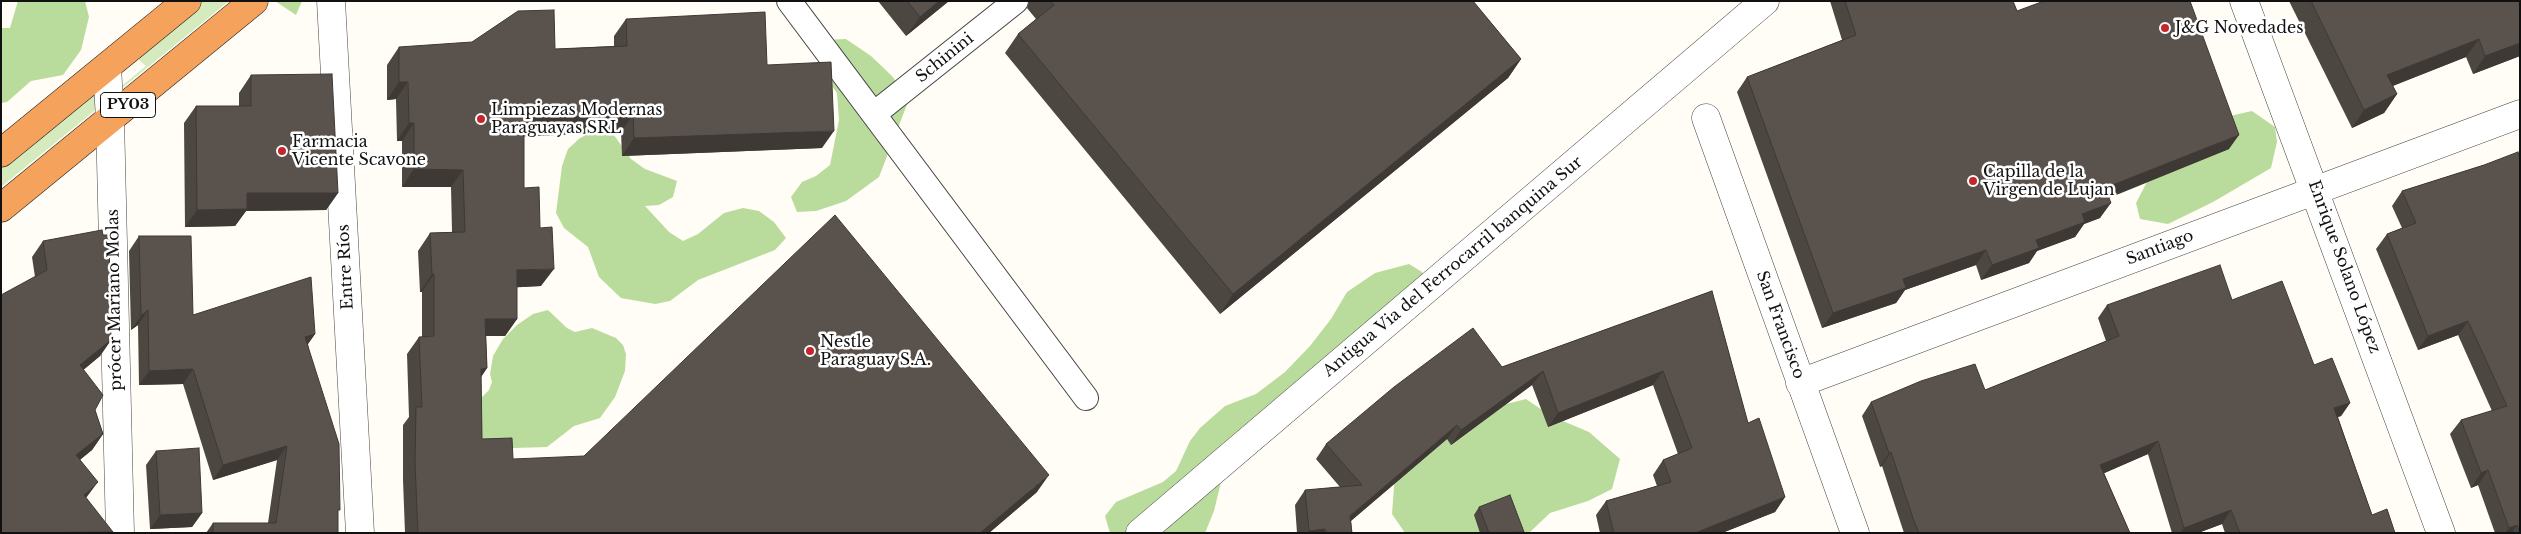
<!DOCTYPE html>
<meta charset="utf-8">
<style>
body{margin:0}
#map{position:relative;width:2521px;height:534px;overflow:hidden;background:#fffdf5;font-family:"Libre Baskerville",serif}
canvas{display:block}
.frame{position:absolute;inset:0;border:2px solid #111;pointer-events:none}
</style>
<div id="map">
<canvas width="2521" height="534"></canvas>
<div class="frame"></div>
</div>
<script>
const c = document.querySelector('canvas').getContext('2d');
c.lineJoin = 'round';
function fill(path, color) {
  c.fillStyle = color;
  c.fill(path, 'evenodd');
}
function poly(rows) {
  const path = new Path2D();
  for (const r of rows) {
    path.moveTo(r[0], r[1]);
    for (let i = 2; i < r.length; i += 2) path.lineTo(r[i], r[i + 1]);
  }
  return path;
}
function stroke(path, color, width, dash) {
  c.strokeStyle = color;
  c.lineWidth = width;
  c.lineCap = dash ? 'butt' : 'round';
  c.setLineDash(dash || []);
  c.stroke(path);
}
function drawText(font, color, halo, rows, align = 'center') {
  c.font = font + ' "Libre Baskerville",serif';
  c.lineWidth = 5;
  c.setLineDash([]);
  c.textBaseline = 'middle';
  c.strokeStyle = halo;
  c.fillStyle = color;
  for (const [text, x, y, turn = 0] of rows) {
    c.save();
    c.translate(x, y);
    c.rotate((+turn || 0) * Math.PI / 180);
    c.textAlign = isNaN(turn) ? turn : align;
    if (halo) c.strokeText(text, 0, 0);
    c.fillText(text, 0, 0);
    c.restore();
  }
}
const green = poly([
 [201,1,229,1,1,187,1,165,95,92,101,103,146,66,139,60,140,51]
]);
const forest = poly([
 [18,1,85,1,89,17,81,50,63,75,31,81,7,102,1,103,1,28,10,28],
 [275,1,302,1,296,15],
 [846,39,871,56,893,77,908,102,879,177,846,201,816,211,797,212,791,197,802,182,816,176,830,165,839,120,837,93,817,65,823,40],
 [2252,111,2275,127,2277,142,2271,168,2213,202,2168,224,2140,219,2136,203,2147,182,2172,153,2190,125],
 [594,131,611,131,631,159,645,169,677,181,673,197,659,205,645,206,669,232,683,241,698,234,724,213,743,208,759,211,774,222,786,238,775,250,698,280,670,301,655,304,621,298,599,277,588,247,564,228,556,213,562,166,568,149,580,138],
 [1409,264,1422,272,1429,287,1428,303,1417,316,1388,335,1271,437,1261,449,1233,467,1222,478,1214,511,1205,533,1110,533,1105,516,1116,502,1163,482,1176,471,1190,441,1200,428,1225,406,1256,394,1285,372,1310,346,1331,319,1347,292,1375,273],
 [548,310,567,328,575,332,592,328,616,338,623,345,626,354,625,371,615,397,600,418,574,426,547,447,514,448,497,452,487,452,468,418,477,402,489,390,492,382,490,374,493,356,503,339,517,325,533,314],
 [1526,399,1551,416,1589,432,1620,459,1612,489,1588,501,1550,513,1529,533,1405,533,1392,514,1395,474,1444,420]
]);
const lane = poly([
 [789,1,1086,398],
 [874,114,1016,1]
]);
const street = poly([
 [331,1,360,533],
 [2244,1,2441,533],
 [107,67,110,119,120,533],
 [1706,118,1855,533],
 [1800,383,2520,114],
 [1140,533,1765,1]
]);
const highway = poly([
 [1,153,187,1],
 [1,208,254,1]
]);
const wall = poly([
 [878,1,949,1,906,36],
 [1029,1,1473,1,1521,59,1508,78,1220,314,1005,53,1018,34,1036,19,1027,8],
 [1830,1,2013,1,2017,11,2229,149,2109,198,2100,218,2084,224,2075,237,2037,251,2029,263,1981,280,1976,265,1905,290,1896,303,1822,328,1737,92,1747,77,1842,40],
 [2289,1,2520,1,2520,56,2473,74,2466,57,2393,86,2397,94,2384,113,2352,128],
 [626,19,767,65,822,148,622,156,621,132,524,136,524,188,541,286,517,287,517,319,505,336,486,336,487,368,481,377,482,439,513,459,1037,492,989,533,405,533,403,480,403,425,409,417,407,354,419,337,422,337,422,292,420,292,418,251,430,233,452,232,451,187,402,187,402,141,397,141,396,99,387,100,387,65,399,47,555,49,614,46,614,36],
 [251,75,338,193,326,210,246,211,235,226,185,227,184,123,196,106,239,106,239,93],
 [2484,165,2520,533,2495,533,2478,485,2471,488,2450,434,2461,420,2492,411,2458,335,2418,350,2376,249,2387,234,2402,228,2392,206,2402,191],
 [139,236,193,315,315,334,308,344,338,513,338,533,206,533,213,523,268,523,277,460,213,480,183,384,139,385,138,325,131,330,129,251],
 [43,241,111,340,100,356,83,370,95,410,103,434,92,450,80,460,86,498,1,533,35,277,32,257],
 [1712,291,1748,423,1785,497,1775,512,1722,533,1600,533,1596,515,1606,501,1657,486,1653,475,1663,460,1678,454,1653,385,1548,427,1532,385,1451,445,1447,439,1351,521,1352,533,1297,533,1295,505,1305,490,1340,487,1316,459,1326,444,1502,367],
 [2232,300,2314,365,2350,403,2341,416,2338,417,2372,515,2395,533,2225,533,2222,524,2198,533,2172,533,2148,454,2104,473,2130,533,1904,533,1882,466,1880,467,1862,416,1871,402,1985,390,2106,341,2098,318,2107,305],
 [156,451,202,513,192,527,150,529,146,465],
 [1479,507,1524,533,1480,533,1474,515]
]);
const shadedWall = poly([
 [939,1,949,1,906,36,920,17],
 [2479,39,2466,57,2374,93,2387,75],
 [2520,43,2520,56,2473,74,2485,56],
 [1521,59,1508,78,1220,314,1233,294],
 [399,82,408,82,396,99,387,100],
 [2397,94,2384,113,2352,128,2364,110],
 [633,115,621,132,512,137,524,119],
 [409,123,414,123,402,141,397,141],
 [834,131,822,148,622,156,634,138],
 [2239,135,2229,149,2095,203,2105,188],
 [414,169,463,170,451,187,402,187],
 [247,193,338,193,326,210,246,211,235,226,185,227,197,210],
 [2111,203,2100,218,2084,224,2075,237,2037,251,2029,263,1981,280,1992,265,2082,214],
 [1986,250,1976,265,1905,290,1896,303,1822,328,1833,313,1903,279],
 [554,269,541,286,505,288,517,270],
 [432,274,434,274,422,292,420,292],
 [148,310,138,325,131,330,141,316],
 [485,319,517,319,505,336,472,336],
 [2468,321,2458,335,2418,350,2428,336],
 [315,334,305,348,305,337],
 [111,340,100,356,69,382,80,365],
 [487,368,475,386,481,369],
 [193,369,183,384,139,385,149,371],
 [1543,371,1532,385,1451,445,1461,430],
 [1663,371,1653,385,1548,427,1558,413],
 [2350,403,2341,416,2325,421,2334,408],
 [1457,425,1447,439,1340,530,1350,516],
 [103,434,92,450,65,471,76,455],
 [2158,441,2148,454,2091,479,2100,465],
 [287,446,277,460,213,480,223,465],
 [1891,452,1882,466,1880,467,1889,453],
 [2488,470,2478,485,2471,488,2481,473],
 [1049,475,1037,492,989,533,980,533],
 [98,482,86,498,84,495],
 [1785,497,1775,512,1722,533,1695,533],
 [2231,510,2222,524,2198,533,2180,533,2184,528],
 [202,513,192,527,150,529,160,515],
 [2517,525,2512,533,2505,533,2509,528],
 [1325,529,1323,533,1307,533,1309,531]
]);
const building = poly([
 [907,1,939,1,920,17,907,1],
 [1050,1,1473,1,1521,59,1233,294,1018,34,1054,5,1050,1],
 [1845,1,2013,1,2017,11,2044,1,2190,1,2239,135,2105,188,2111,203,2082,214,2085,222,2036,240,2039,248,1992,265,1986,250,1903,279,1906,288,1833,313,1747,77,1856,35,1845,1],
 [2311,1,2520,1,2520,43,2485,56,2479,39,2387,75,2397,94,2364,110,2311,1],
 [554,10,555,49,627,46,626,19,765,12,767,65,831,62,834,131,634,138,633,115,524,119,524,188,539,187,540,228,552,227,554,269,517,270,517,319,485,319,487,368,481,369,482,439,512,438,513,459,584,456,835,215,1049,475,980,533,418,533,415,463,416,407,422,407,419,337,434,336,434,274,432,274,430,233,465,232,463,170,414,169,414,123,409,123,408,82,399,82,399,47,472,42,518,11,554,10],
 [332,74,338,193,247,193,247,209,197,210,196,106,251,106,251,75,332,74],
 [2518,152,2520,159,2520,533,2517,525,2509,528,2488,470,2481,473,2461,420,2507,406,2468,321,2428,336,2387,234,2416,223,2402,191,2484,165,2518,152],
 [102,230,103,235,109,235,111,340,80,365,103,395,95,410,103,434,76,455,98,482,84,495,113,532,1,533,1,295,47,270,43,241,102,230],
 [139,236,191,236,193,315,311,277,315,334,305,337,339,444,340,510,338,510,338,533,213,533,213,523,276,523,287,446,223,465,193,369,149,371,148,310,141,316,139,236],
 [2220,265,2232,300,2282,281,2314,365,2332,358,2350,403,2334,408,2372,515,2387,509,2395,533,2240,533,2231,510,2184,528,2158,441,2100,465,2130,533,1919,533,1914,521,1891,452,1889,453,1871,402,1921,381,1975,364,1985,390,2119,336,2107,305,2220,265],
 [1712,291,1748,423,1759,418,1785,497,1695,533,1614,533,1606,501,1671,482,1663,460,1692,448,1663,371,1558,413,1543,371,1461,430,1457,425,1350,516,1352,533,1327,533,1325,529,1309,531,1305,490,1362,485,1326,444,1394,387,1473,328,1502,367,1712,291],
 [199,448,202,513,160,515,156,451,199,448],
 [1510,495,1524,532,1489,533,1479,507,1510,495]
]);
const markers = [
 [2165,28,5,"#c4262e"],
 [481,119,5,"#c4262e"],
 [282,151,5,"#c4262e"],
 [1973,181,5,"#c4262e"],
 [810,351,5,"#c4262e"]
];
const shields = [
 [128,105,55]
];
const shieldNames = [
 ["PY03",128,105]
];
const poiNames = [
 ["J&G Novedades",2175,28],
 ["Limpiezas Modernas",491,110],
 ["Paraguayas SRL",491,128],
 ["Farmacia",292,142],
 ["Vicente Scavone",292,160],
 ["Capilla de la",1983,172],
 ["Virgen de Lujan",1983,190],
 ["Nestle",820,342],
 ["Paraguay S.A.",820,360]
];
const streetNames = [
 ["Schinini",945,58,-39],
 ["Santiago",2160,248,-21],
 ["Entre Ríos",346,267,-93],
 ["Antigua Via del Ferrocarril banquina Sur",1453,267,-40],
 ["Enrique Solano López",2344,267,70],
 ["prócer Mariano Molas",115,300,-91],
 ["San Francisco",1780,325,70]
];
fill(green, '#d5ebbd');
fill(forest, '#b9dc9c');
stroke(lane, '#444', 26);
stroke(street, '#444', 29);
stroke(highway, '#222', 29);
stroke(lane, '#fff', 24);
stroke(street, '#fff', 28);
stroke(highway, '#f5a25d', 28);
fill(wall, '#4d4742');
fill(shadedWall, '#3f3936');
fill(building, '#5a524d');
stroke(building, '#3f3936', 1);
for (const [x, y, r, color] of markers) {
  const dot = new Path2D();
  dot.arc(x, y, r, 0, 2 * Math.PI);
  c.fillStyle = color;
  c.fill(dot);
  stroke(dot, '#fff', 2);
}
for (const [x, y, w] of shields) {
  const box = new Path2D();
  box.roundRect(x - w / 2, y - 12.5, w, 25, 4);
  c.fillStyle = '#fff';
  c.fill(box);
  stroke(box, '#111', 1);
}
drawText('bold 15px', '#111', null, shieldNames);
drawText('16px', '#111', '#fff', poiNames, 'left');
drawText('16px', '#111', '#fff', streetNames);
</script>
